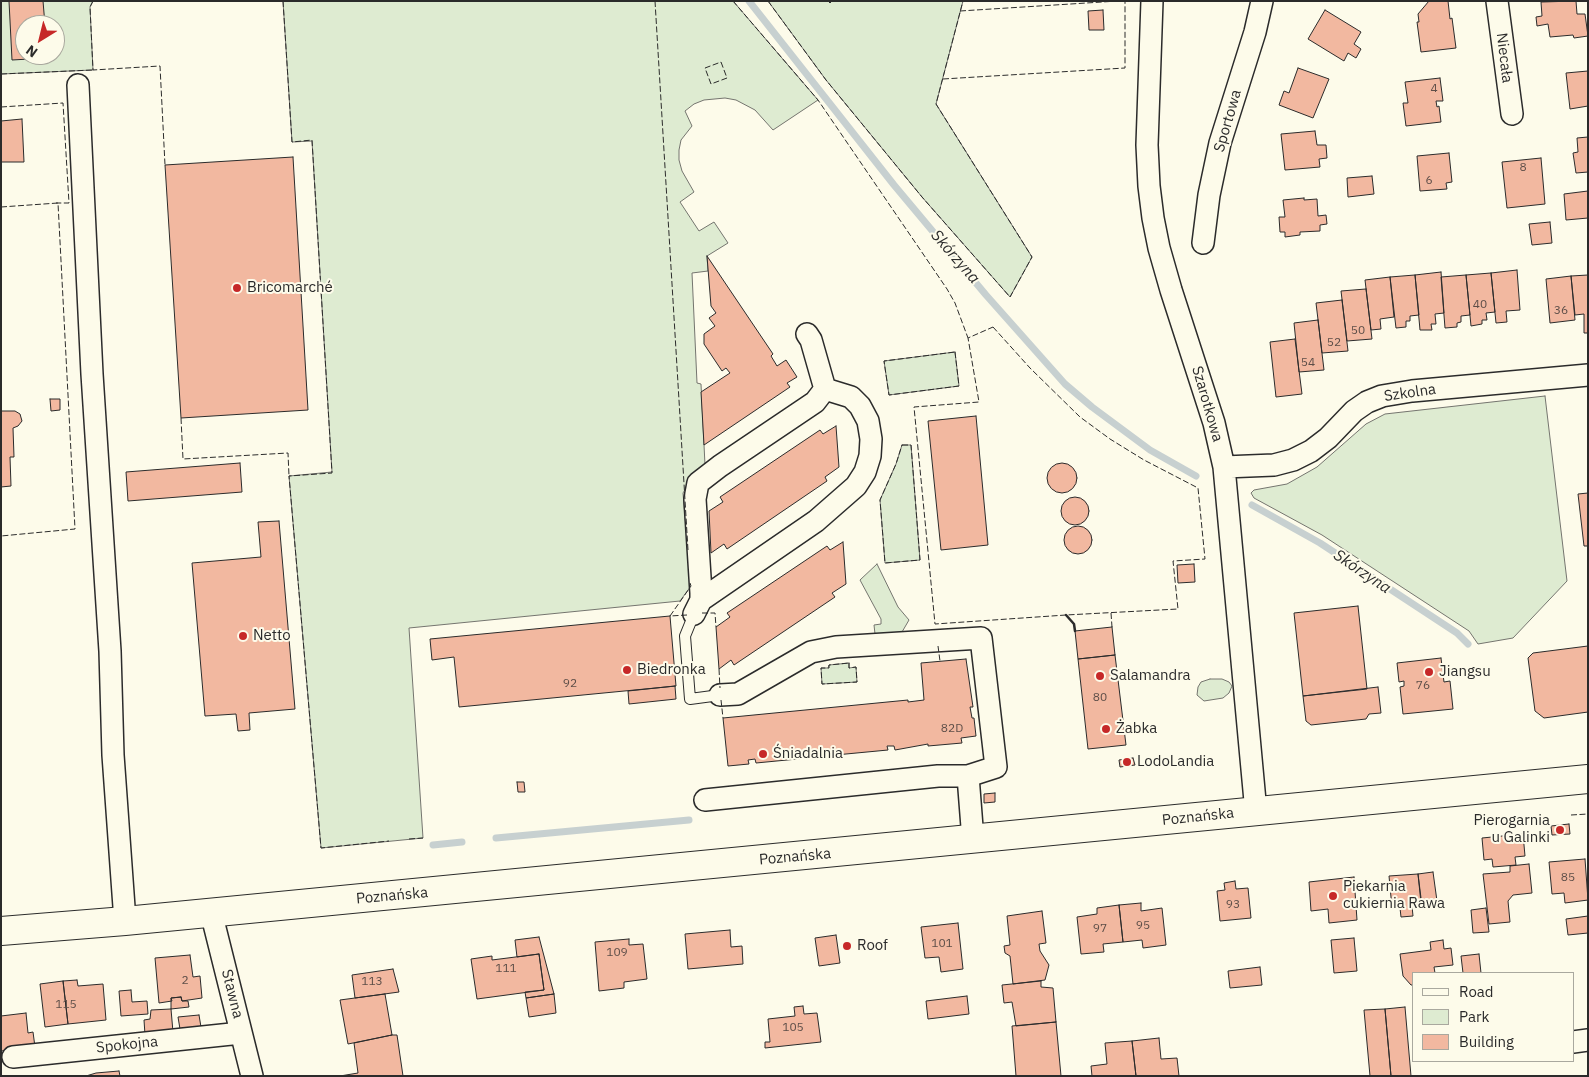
<!DOCTYPE html>
<meta charset="utf-8">
<style>
body{margin:0}
#map{position:relative;width:1589px;height:1077px;overflow:hidden;background:#fdfbea;font-family:"IBM Plex Sans",sans-serif}
canvas{display:block}
.frame{position:absolute;inset:0;border:2px solid #2b2b2b;pointer-events:none}
.legend{position:absolute;left:1412px;top:972px;width:162px;height:90px;box-sizing:border-box;background:#fdfbea;border:1px solid #a9a89e;margin:0;padding:6px 9px;list-style:none;font-size:15px;color:#2b2b2b}
.legend li{display:flex;align-items:center;gap:10px;height:25px}
.legend b{width:25px;border:1px solid #a9a89e}
.north{position:absolute;left:15px;top:15px;width:50px;height:50px;box-sizing:border-box;background:#fdfbea;border:1px solid #a9a89e;border-radius:50%;rotate:216deg;font-size:14px;font-weight:700;line-height:20px;text-align:center;color:#2b2b2b}
.north::after{content:'';display:block;margin:auto;width:18px;height:22px;background:#c62828;clip-path:polygon(50% 0,100% 100%,50% 72%,0 100%)}
</style>
<div id="map">
<canvas width="1589" height="1077"></canvas>
<div class="frame"></div>
<ul class="legend">
<li><b style="height:6px;background:#fdfbea"></b>Road</li>
<li><b style="height:14px;background:#deebd1"></b>Park</li>
<li><b style="height:14px;background:#f2b8a0"></b>Building</li>
</ul>
<div class="north">N</div>
</div>
<script>
const c = document.querySelector('canvas').getContext('2d');
c.lineJoin = 'round';
function fill(path, color) {
  c.fillStyle = color;
  c.fill(path, 'evenodd');
}
function poly(rows) {
  const path = new Path2D();
  for (const r of rows) {
    if (r.length === 3) {
      path.moveTo(r[0] + r[2], r[1]);
      path.arc(r[0], r[1], r[2], 0, 2 * Math.PI);
      continue;
    }
    path.moveTo(r[0], r[1]);
    for (let i = 2; i < r.length; i += 2) path.lineTo(r[i], r[i + 1]);
  }
  return path;
}
function stroke(path, color, width, dash) {
  c.strokeStyle = color;
  c.lineWidth = width;
  c.lineCap = dash ? 'butt' : 'round';
  c.setLineDash(dash || []);
  c.stroke(path);
}
function drawText(font, color, halo, rows, align = 'center') {
  c.font = font + ' "IBM Plex Sans",sans-serif';
  c.lineWidth = 4;
  c.setLineDash([]);
  c.textBaseline = 'middle';
  c.strokeStyle = halo;
  c.fillStyle = color;
  for (const [text, x, y, turn = 0] of rows) {
    c.save();
    c.translate(x, y);
    c.rotate((+turn || 0) * Math.PI / 180);
    c.textAlign = isNaN(turn) ? turn : align;
    if (halo) c.strokeText(text, 0, 0);
    c.fillText(text, 0, 0);
    c.restore();
  }
}
const green = poly([
 [1,1,93,1,90,7,93,70,1,74,1,1],
 [25,25,55,25,55,55,25,55,25,25],
 [283,1,733,1,818,100,773,130,755,110,736,100,725,98,704,100,694,104,685,111,692,126,681,140,679,150,679,160,682,171,694,192,680,202,699,231,714,222,728,243,707,256,708,271,692,273,697,383,701,384,705,465,689,483,683,493,691,586,680,601,409,628,423,838,321,848,289,476,332,472,312,141,292,142,283,1],
 [768,1,963,1,936,104,1032,257,1010,297,922,197,826,80,768,1],
 [955,352,959,386,889,395,884,361,955,352],
 [1545,396,1567,581,1513,638,1478,644,1469,631,1322,535,1254,498,1251,493,1254,490,1287,484,1317,467,1366,424,1385,414,1545,396],
 [902,445,911,445,920,560,885,563,880,500,896,464,902,445],
 [877,564,898,607,909,620,902,632,875,634,874,625,881,624,881,619,860,580,877,564],
 [849,663,849,668,856,667,857,682,822,684,821,668,828,668,829,665,849,663],
 [1210,679,1222,679,1229,682,1232,686,1229,693,1223,698,1204,701,1197,695,1198,687,1201,682,1210,679]
]);
const stream = poly([
 [749,1,894,185,986,295,1065,384,1092,407,1150,450,1196,476],
 [1252,505,1320,543,1457,633,1468,644],
 [496,838,689,820],
 [433,845,462,842]
]);
const building = poly([
 [9,1,43,1,45,25,25,25,25,55,47,55,47,58,12,60,9,1],
 [1429,1,1448,1,1450,19,1452,18,1456,48,1421,52,1417,22,1419,22,1418,14,1429,1],
 [1576,1,1577,14,1585,14,1588,36,1574,38,1573,35,1550,37,1548,24,1537,26,1536,17,1542,16,1541,2,1576,1],
 [1103,10,1104,30,1089,30,1088,11,1103,10],
 [1325,10,1361,32,1354,44,1361,49,1356,58,1348,53,1344,61,1308,39,1325,10],
 [1298,68,1329,79,1313,118,1279,105,1284,91,1289,93,1298,68],
 [1588,71,1588,106,1570,109,1566,73,1588,71],
 [1440,78,1443,101,1436,101,1437,107,1439,106,1441,122,1406,126,1403,103,1408,103,1405,82,1440,78],
 [22,119,24,162,1,162,1,121,22,119],
 [1315,131,1317,145,1326,145,1327,158,1319,159,1320,167,1285,170,1281,134,1315,131],
 [1588,137,1588,172,1576,173,1573,153,1578,152,1577,138,1588,137],
 [1449,153,1452,182,1446,183,1447,189,1420,191,1417,156,1449,153],
 [293,157,308,410,181,418,165,165,293,157],
 [1541,158,1545,204,1507,208,1502,162,1541,158],
 [1372,176,1374,194,1348,197,1347,178,1372,176],
 [1588,191,1588,218,1566,220,1564,194,1588,191],
 [1304,198,1304,200,1317,199,1318,216,1326,215,1327,224,1320,225,1320,231,1300,232,1300,235,1285,237,1285,232,1280,232,1279,217,1285,217,1283,200,1304,198],
 [1550,222,1552,243,1532,245,1529,224,1550,222],
 [707,256,773,354,771,356,777,366,786,360,797,377,787,383,790,387,704,445,701,392,730,373,726,368,722,371,704,344,704,334,715,326,709,318,716,313,711,306,707,256],
 [1517,270,1520,310,1506,311,1507,322,1496,323,1491,273,1517,270],
 [1441,272,1444,313,1435,314,1436,324,1431,324,1432,330,1420,330,1415,275,1441,272],
 [1491,273,1495,312,1486,313,1487,320,1482,320,1482,324,1471,326,1466,275,1491,273],
 [1415,275,1419,315,1410,316,1410,321,1406,321,1406,327,1396,328,1390,277,1415,275],
 [1466,275,1470,315,1461,316,1461,322,1457,323,1457,327,1445,328,1441,277,1466,275],
 [1588,275,1588,333,1584,333,1584,314,1575,315,1571,276,1588,275],
 [1571,276,1575,320,1550,323,1546,279,1571,276],
 [1390,277,1394,317,1380,319,1381,329,1371,330,1365,280,1390,277],
 [1366,289,1372,339,1347,341,1341,291,1366,289],
 [1342,300,1348,351,1322,353,1316,303,1342,300],
 [1318,320,1324,370,1299,372,1294,323,1318,320],
 [1295,339,1302,394,1276,397,1270,342,1295,339],
 [50,399,60,399,60,410,51,411,50,399],
 [1,411,15,411,20,414,22,421,18,426,13,428,14,457,10,457,11,486,1,487,1,411],
 [976,416,988,545,941,550,928,421,976,416],
 [836,426,839,467,825,477,827,481,727,549,724,544,711,553,709,511,723,502,720,497,820,430,823,434,836,426],
 [1062,478,15],
 [240,463,242,492,128,501,126,472,240,463],
 [1588,493,1588,546,1584,546,1578,494,1588,493],
 [1075,511,14],
 [279,521,295,709,249,713,250,730,238,731,236,714,205,716,192,563,261,557,258,522,279,521],
 [1078,540,14],
 [843,542,846,584,832,593,835,597,734,665,731,660,719,669,716,627,730,617,727,613,827,546,830,550,843,542],
 [1194,564,1195,582,1178,583,1177,565,1194,564],
 [1358,606,1367,689,1303,696,1294,613,1358,606],
 [670,616,676,686,459,707,454,657,432,660,430,639,670,616],
 [1112,627,1115,655,1078,659,1075,631,1112,627],
 [1588,646,1588,712,1544,718,1535,711,1528,658,1533,653,1588,646],
 [1115,655,1126,745,1088,749,1078,659,1115,655],
 [1441,658,1444,682,1450,681,1453,709,1403,714,1400,687,1404,686,1404,681,1399,682,1397,663,1441,658],
 [966,659,973,707,970,707,972,718,974,718,976,736,961,738,962,743,928,746,928,744,895,750,894,746,887,746,888,750,825,756,824,752,818,753,818,757,756,763,755,759,748,760,749,764,728,766,723,718,908,700,908,702,924,700,921,663,966,659],
 [675,686,676,699,629,704,628,691,675,686],
 [1378,687,1381,713,1369,714,1366,719,1311,725,1306,721,1303,696,1378,687],
 [1133,758,1135,765,1120,767,1119,760,1133,758],
 [517,782,524,782,525,792,518,792,517,782],
 [995,793,995,802,984,803,984,794,995,793],
 [1569,824,1570,834,1552,835,1551,826,1569,824],
 [1523,834,1525,856,1515,857,1516,865,1493,867,1492,859,1484,860,1482,838,1523,834],
 [1585,859,1588,900,1565,903,1564,893,1552,894,1549,862,1585,859],
 [1529,864,1532,893,1513,895,1508,901,1510,922,1489,924,1483,874,1510,872,1510,866,1529,864],
 [1433,872,1437,901,1421,903,1418,874,1433,872],
 [1418,874,1422,906,1412,906,1413,916,1401,917,1400,908,1392,908,1389,876,1418,874],
 [1354,877,1357,920,1329,923,1328,909,1311,911,1309,882,1354,877],
 [1235,881,1236,889,1248,888,1251,918,1220,921,1217,891,1225,890,1224,883,1235,881],
 [1141,903,1141,911,1162,908,1166,945,1143,948,1142,940,1123,942,1119,905,1141,903],
 [1119,905,1123,942,1103,944,1104,952,1081,954,1077,917,1097,914,1097,908,1119,905],
 [1486,908,1489,932,1473,933,1471,910,1486,908],
 [1042,911,1046,943,1039,944,1040,951,1049,965,1045,980,1013,984,1010,956,1005,953,1004,946,1010,945,1007,916,1042,911],
 [1588,916,1588,933,1568,935,1566,919,1588,916],
 [958,923,963,969,941,972,939,957,925,958,921,927,958,923],
 [730,930,731,947,742,946,743,964,688,969,685,934,730,930],
 [836,935,840,963,819,966,815,938,836,935],
 [539,937,554,994,526,998,525,992,544,990,539,954,517,957,515,940,539,937],
 [1354,938,1357,971,1334,973,1331,940,1354,938],
 [629,939,629,945,643,944,647,979,624,982,624,988,599,991,595,942,629,939],
 [1443,940,1444,949,1451,948,1453,965,1434,967,1435,973,1413,973,1413,985,1411,985,1403,976,1400,954,1431,950,1430,942,1443,940],
 [539,954,544,990,477,999,471,959,492,956,492,960,539,954],
 [1479,954,1481,973,1463,973,1461,956,1479,954],
 [190,955,193,977,200,976,202,998,182,1001,181,997,171,998,172,1001,159,1003,155,958,190,955],
 [1260,967,1262,985,1230,988,1228,971,1260,967],
 [393,969,399,992,355,998,352,975,393,969],
 [77,980,78,986,103,984,106,1020,68,1024,63,981,77,980],
 [63,981,68,1024,45,1027,40,984,63,981],
 [1041,981,1041,987,1053,988,1056,1022,1016,1026,1012,1002,1004,1003,1002,985,1041,981],
 [131,990,132,1002,147,1001,148,1014,121,1016,119,991,131,990],
 [385,994,392,1035,348,1044,340,1000,385,994],
 [554,994,556,1013,529,1017,526,998,554,994],
 [967,996,969,1014,928,1019,926,1001,967,996],
 [181,997,182,1001,188,1001,189,1007,171,1009,171,998,181,997],
 [803,1006,804,1014,817,1013,821,1042,765,1048,765,1042,770,1042,768,1019,795,1016,794,1007,803,1006],
 [1405,1007,1411,1076,1391,1076,1385,1009,1405,1007],
 [171,1009,173,1032,145,1035,144,1020,150,1019,151,1010,171,1009],
 [1385,1009,1391,1076,1370,1076,1364,1010,1385,1009],
 [26,1013,28,1033,33,1032,35,1047,1,1051,1,1016,26,1013],
 [199,1015,201,1027,180,1029,178,1017,199,1015],
 [1056,1022,1061,1076,1016,1076,1012,1026,1056,1022],
 [392,1035,397,1035,403,1076,340,1076,358,1073,354,1043,392,1035],
 [1159,1038,1161,1059,1177,1058,1179,1076,1136,1076,1132,1041,1159,1038],
 [1132,1041,1136,1076,1092,1076,1091,1066,1107,1064,1105,1043,1132,1041],
 [119,1071,120,1076,86,1076,96,1073,119,1071]
]);
const lane = poly([
 [694,614,685,636,690,699,720,695]
]);
const street = poly([
 [1152,1,1147,145,1149,186,1153,218,1159,248,1171,290,1214,423,1224,467,1256,812],
 [1497,1,1512,114],
 [78,85,92,374,110,651,113,755,125,921],
 [1203,243,1209,195,1220,143,1255,32,1262,1],
 [1224,467,1274,465,1293,460,1311,451,1328,438,1354,411,1367,402,1382,396,1412,391,1588,375],
 [701,600,816,521,856,486,865,472,870,456,871,439,868,421,860,406,851,397,825,389],
 [694,614,701,600,701,593,695,499,698,483,720,466,815,402,825,389,811,340,807,334],
 [968,776,973,840],
 [705,800,938,776,968,776,996,767,981,638,836,647,811,652,738,694,720,695],
 [211,912,252,1076],
 [1573,1042,1588,1040],
 [13,1057,241,1033]
]);
const secondary = poly([
 [1,931,125,921,1588,779]
]);
const fence = poly([
 [93,1,90,7,93,70,160,66,165,165],
 [283,1,292,142,312,140,332,473,289,476,321,848,389,841],
 [655,1,688,550],
 [733,1,818,100,947,289,955,303,968,338],
 [768,1,826,80,922,197,1010,297,1032,257,936,104,963,1],
 [828,1,830,3,832,1],
 [960,11,1118,1],
 [721,62,727,78,711,84,705,68,721,62],
 [1,74,93,70],
 [943,79,1125,68,1125,1],
 [1,107,63,103,69,203,56,203],
 [1,207,58,203,75,529,1,536],
 [993,327,1030,368,1080,417,1110,439,1144,460,1198,488,1205,559,1173,561,1178,609,1066,615,935,624,914,407,979,402,968,338,993,327],
 [955,352,959,386,889,395,884,361,955,352],
 [181,418,183,459,288,453,289,476],
 [902,445,911,445,920,560,885,563,880,500,896,464,902,445],
 [702,613,715,613,716,627],
 [1111,613,1112,627],
 [687,615,670,616,691,586,690,583],
 [938,646,940,661],
 [849,663,849,668,856,667,857,682,822,684,821,668,829,668,829,665,849,663],
 [719,669,720,688],
 [721,700,723,718],
 [1571,815,1588,814],
 [409,839,423,838]
]);
const wall = poly([
 [1066,615,1074,624,1075,631]
]);
const markers = [
 [237,288,5,"#c62828"],
 [243,636,5,"#c62828"],
 [627,670,5,"#c62828"],
 [1429,672,5,"#c62828"],
 [1100,676,5,"#c62828"],
 [1106,729,5,"#c62828"],
 [763,754,5,"#c62828"],
 [1127,762,5,"#c62828"],
 [1560,830,5,"#c62828"],
 [1333,896,5,"#c62828"],
 [847,946,5,"#c62828"]
];
const numberNames = [
 ["4",1434,89],
 ["8",1523,168],
 ["6",1429,181],
 ["40",1480,305],
 ["36",1561,311],
 ["50",1358,331],
 ["52",1334,343],
 ["54",1308,363],
 ["92",570,684],
 ["76",1423,686],
 ["80",1100,698],
 ["82D",952,729],
 ["85",1568,878],
 ["93",1233,905],
 ["95",1143,926],
 ["97",1100,929],
 ["101",942,944],
 ["109",617,953],
 ["111",506,969],
 ["2",185,981],
 ["113",372,982],
 ["115",66,1005],
 ["105",793,1028]
];
const streetNames = [
 ["Niecała",1504,58,83],
 ["Sportowa",1228,121,-74],
 ["Szkolna",1410,393,-8],
 ["Szarotkowa",1207,404,74],
 ["Poznańska",1198,817,-6],
 ["Poznańska",795,857,-5],
 ["Poznańska",392,896,-5],
 ["Stawna",232,994,76],
 ["Spokojna",127,1045,-6]
];
const poiNames = [
 ["Bricomarché",247,288],
 ["Netto",253,636],
 ["Biedronka",637,670],
 ["Jiangsu",1439,672],
 ["Salamandra",1110,676],
 ["Żabka",1116,729],
 ["Śniadalnia",773,754],
 ["LodoLandia",1137,762],
 ["Pierogarnia",1550,821,"right"],
 ["u Galinki",1550,838,"right"],
 ["Piekarnia",1343,887],
 ["cukiernia Rawa",1343,904],
 ["Roof",857,946]
];
const waterNames = [
 ["Skórzyna",955,257,49],
 ["Skórzyna",1362,572,34]
];
fill(green, '#deebd1');
stroke(green, '#74746e', 1);
stroke(stream, '#c7d0d0', 7);
fill(building, '#f2b8a0');
stroke(building, '#2b2b2b', 1);
stroke(lane, '#2b2b2b', 12);
stroke(street, '#2b2b2b', 24);
stroke(secondary, '#2b2b2b', 30);
stroke(lane, '#fdfbea', 10);
stroke(street, '#fdfbea', 21);
stroke(secondary, '#fdfbea', 28);
stroke(fence, '#2b2b2b', 1, [6, 2.5]);
stroke(wall, '#2b2b2b', 2.5);
for (const [x, y, r, color] of markers) {
  const dot = new Path2D();
  dot.arc(x, y, r, 0, 2 * Math.PI);
  c.fillStyle = color;
  c.fill(dot);
  stroke(dot, '#fdfbea', 2);
}
drawText('12px', '#5d4e48', null, numberNames);
drawText('15px', '#2b2b2b', '#fdfbea', streetNames);
drawText('15px', '#2b2b2b', '#fdfbea', poiNames, 'left');
drawText('italic 16px', '#2b2b2b', '#fdfbea', waterNames);
</script>
